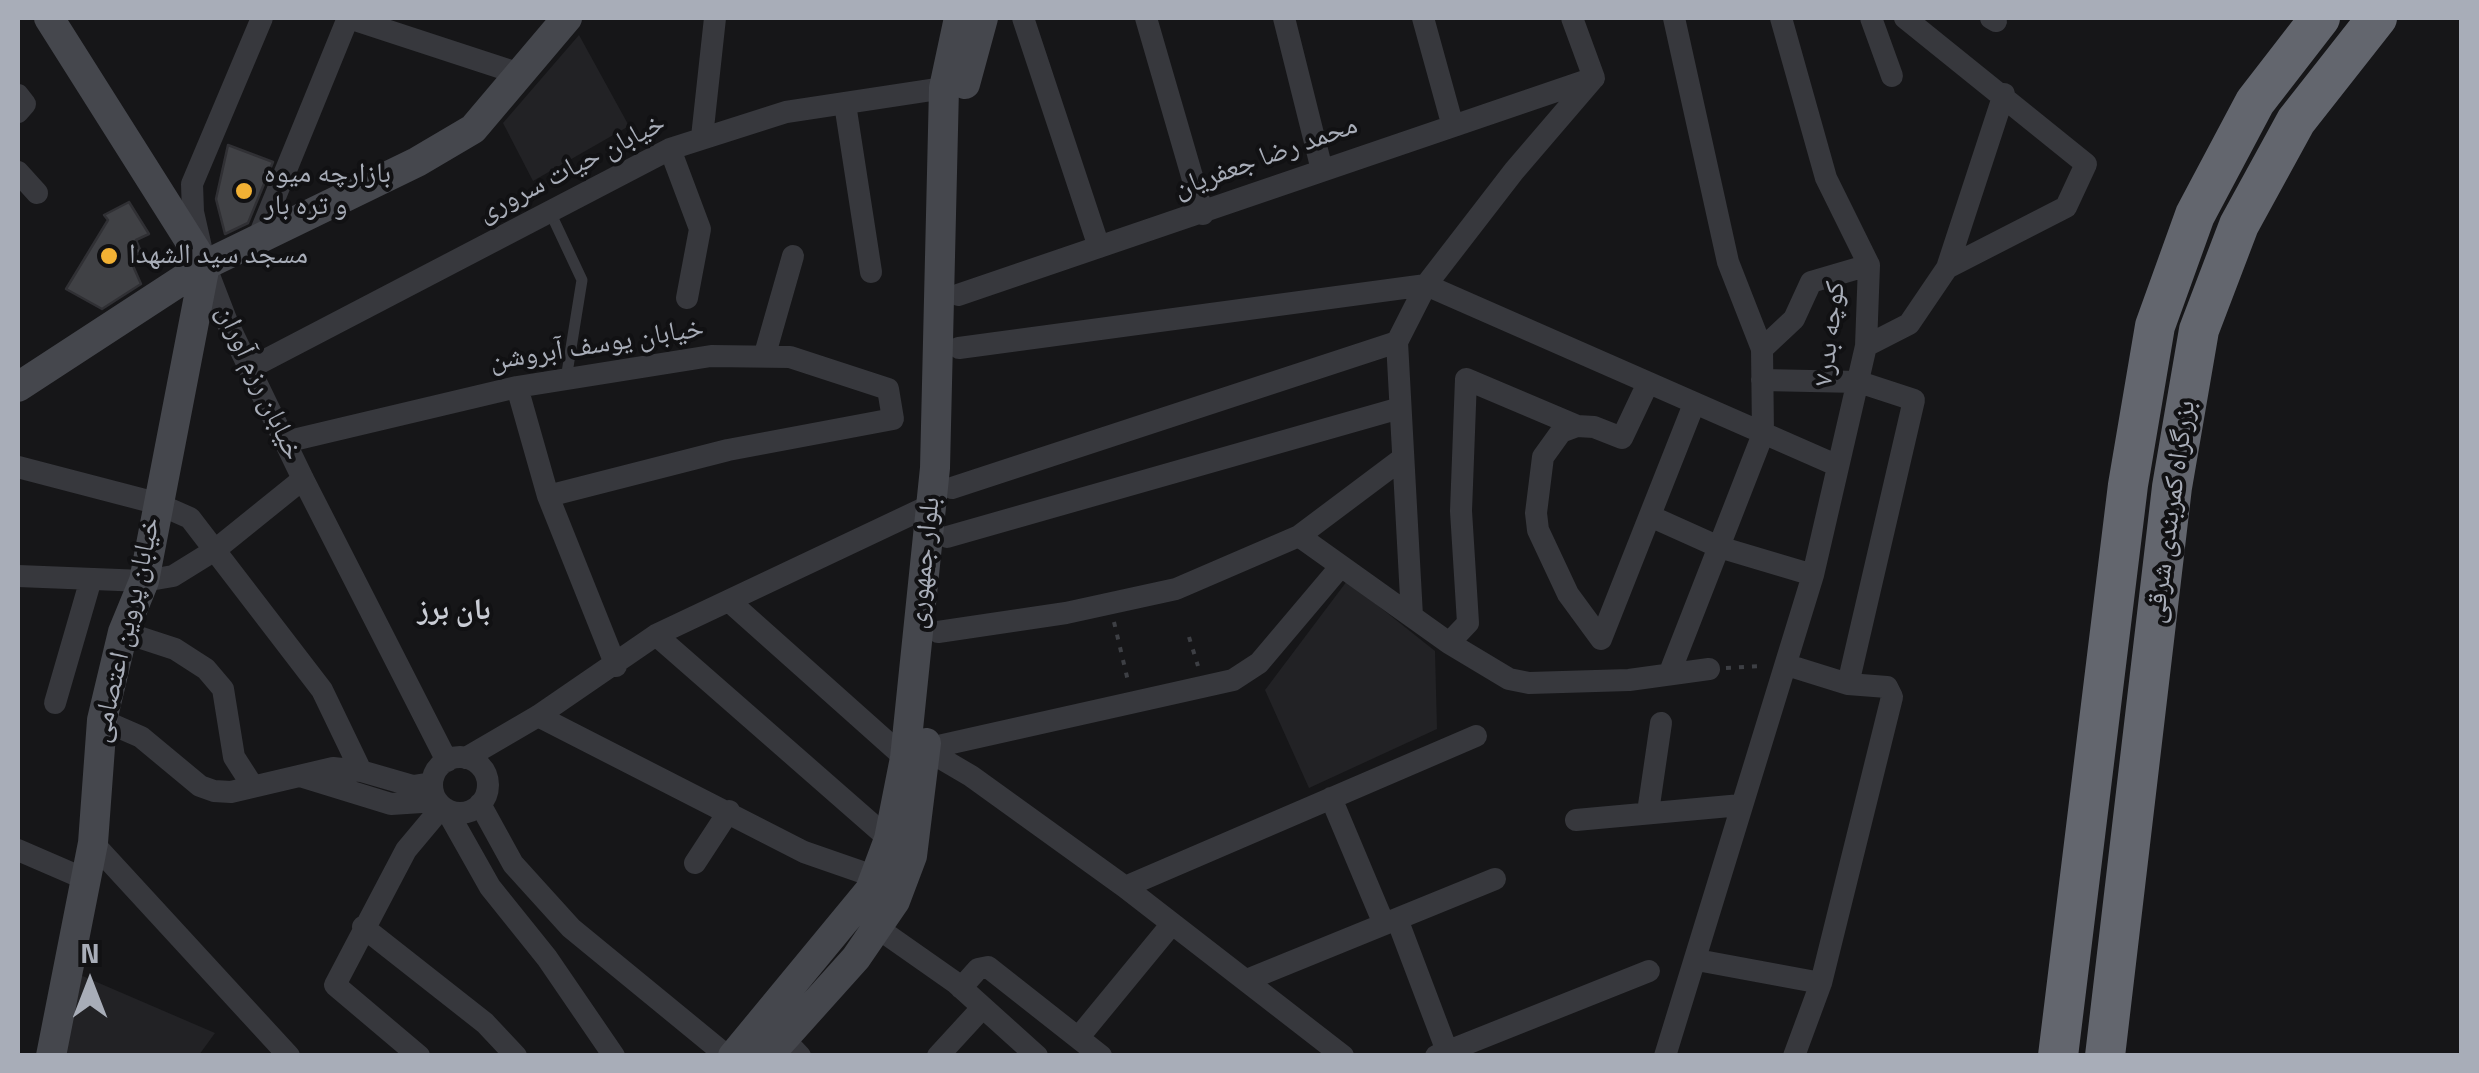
<!DOCTYPE html>
<meta charset="utf-8">
<style>
body{margin:0}
#map{position:relative;width:2479px;height:1073px;overflow:hidden;background:#161618;font-family:"Titillium Web",sans-serif}
canvas{display:block}
.frame{position:absolute;inset:0;border:20px solid #a8adb8;pointer-events:none}
.north{position:absolute;left:40px;top:933px;width:100px;height:100px;-webkit-text-stroke:8px #111113;paint-order:stroke;rotate:0deg;font-size:28px;font-weight:700;line-height:40px;text-align:center;color:#a8adb8}
.north::after{content:'';display:block;margin:auto;width:35px;height:45px;background:#a8adb8;clip-path:polygon(50% 0,100% 100%,50% 72%,0 100%)}
</style>
<div id="map">
<canvas width="2479" height="1073"></canvas>
<div class="frame"></div>
<div class="north">N</div>
</div>
<script>
const c = document.querySelector('canvas').getContext('2d');
c.lineJoin = 'round';
function fill(path, color) {
  c.fillStyle = color;
  c.fill(path, 'evenodd');
}
function poly(rows) {
  const path = new Path2D();
  for (const r of rows) {
    if (r.length === 3) {
      path.moveTo(r[0] + r[2], r[1]);
      path.arc(r[0], r[1], r[2], 0, 2 * Math.PI);
      continue;
    }
    path.moveTo(r[0], r[1]);
    for (let i = 2; i < r.length; i += 2) path.lineTo(r[i], r[i + 1]);
  }
  return path;
}
function stroke(path, color, width, dash) {
  c.strokeStyle = color;
  c.lineWidth = width;
  c.lineCap = dash ? 'butt' : 'round';
  c.setLineDash(dash || []);
  c.stroke(path);
}
function drawText(font, color, halo, rows, align = 'center') {
  c.font = font + ' "Titillium Web","Noto Naskh Arabic",sans-serif';
  c.lineWidth = 8;
  c.setLineDash([]);
  c.textBaseline = 'middle';
  c.strokeStyle = halo;
  c.fillStyle = color;
  for (const [text, x, y, turn = 0] of rows) {
    c.save();
    c.translate(x, y);
    c.rotate((+turn || 0) * Math.PI / 180);
    c.textAlign = isNaN(turn) ? turn : align;
    if (halo) c.strokeText(text, 0, 0);
    c.fillText(text, 0, 0);
    c.restore();
  }
}
const built = poly([
 [579,35,629,126,533,181,503,123],
 [1347,581,1435,651,1437,729,1309,788,1265,690],
 [78,974,215,1033,199,1055,62,1056]
]);
const building = poly([
 [228,145,273,162,248,223,225,234,216,199,228,145],
 [129,202,149,234,136,240,141,252,130,259,141,284,102,309,66,289,108,220,104,215,129,202]
]);
const path = poly([
 [1114,622,1128,681],
 [1189,637,1198,666],
 [1726,668,1762,666]
]);
const lane = poly([
 [551,214,582,280,566,379]
]);
const street = poly([
 [262,18,192,184,193,212,205,265,227,322,303,479,447,761],
 [349,18,517,73],
 [1023,18,1099,247],
 [1146,18,1203,214],
 [1284,18,1322,170],
 [1423,18,1452,123],
 [1572,18,1594,78],
 [1871,18,1892,76],
 [1905,18,2086,164,2066,207,1947,268],
 [1991,18,1996,21],
 [18,95,25,104,18,112],
 [845,104,871,272],
 [702,137,715,18],
 [670,149,700,229,687,298],
 [18,172,37,193],
 [257,241,348,18],
 [958,295,1594,78],
 [1866,346,1909,324,1947,268,2004,94],
 [959,348,1426,285,1836,465],
 [1762,349,1794,319,1811,282,1869,265],
 [765,354,793,256],
 [250,368,670,149,786,112,944,88],
 [1762,380,1859,382,1914,400,1848,684],
 [517,387,548,496,616,666],
 [1577,426,1561,432,1543,457,1536,513,1538,530,1568,594,1601,639],
 [285,442,517,387,711,356,790,357,888,389,893,419,728,450,548,496],
 [18,467,156,503,190,518,322,690,361,771],
 [952,488,1397,342],
 [1650,516,1719,547,1813,575],
 [1299,536,1449,643,1509,679,1529,683,1629,680,1709,669],
 [947,537,1400,408],
 [18,576,144,581,173,576,215,550,303,479],
 [729,601,905,758],
 [1412,616,1397,342,1426,285,1514,171,1592,80],
 [123,632,175,649,206,669,223,689,234,757,252,785],
 [938,632,1066,613,1176,589,1299,536,1403,458],
 [656,635,889,839],
 [1601,639,1694,404],
 [1449,643,1468,623,1461,511,1466,379,1577,426,1594,427,1622,438,1648,383],
 [1787,665,1848,684,1887,687,1892,697,1821,983,1794,1056],
 [1670,672,1763,434,1762,349,1728,262,1674,18],
 [55,703,91,579],
 [538,716,804,852,876,877],
 [102,720,141,737,200,786,214,791,231,792,333,768,361,771,413,786,432,783],
 [925,749,971,776,1125,887,1343,1056],
 [925,749,1233,680,1259,663,1341,566],
 [460,785,28],
 [466,758,538,716,656,635,931,505],
 [300,776,391,804,437,801],
 [1331,798,1384,924],
 [480,804,513,864,571,928,727,1056],
 [446,809,490,887,547,958,614,1056],
 [1648,812,1661,723],
 [1576,820,1741,805],
 [93,843,289,1056],
 [18,850,85,879],
 [695,863,729,811],
 [1125,887,1476,736],
 [1397,919,1447,1051],
 [363,927,485,1023,516,1056],
 [879,929,956,983,1037,1056],
 [1697,960,1821,983],
 [1247,980,1495,879],
 [961,988,978,969,988,967,1101,1056],
 [1078,1038,1171,925],
 [784,1039,800,1056],
 [419,1056,335,985,406,850,442,807],
 [938,1056,983,1007],
 [1436,1056,1649,971],
 [1665,1056,1813,575,1866,346,1869,265,1826,178,1781,18]
]);
const secondary = poly([
 [49,18,205,265],
 [965,84,983,18],
 [18,387,205,265,417,162,473,129,567,18],
 [51,1056,93,843,102,720,123,632,144,581,205,265],
 [733,1056,870,890,889,839,905,758,935,468,944,88,959,18],
 [768,1056,856,958,895,901,912,856,926,743]
]);
const highway = poly([
 [2058,1056,2128,485,2155,326,2195,215,2255,102,2320,18],
 [2105,1056,2172,487,2199,330,2239,225,2296,121,2377,18]
]);
const markers = [
 [244,191,10,"#f2b134"],
 [109,256,10,"#f2b134"]
];
const streetNames = [
 ["محمد رضا جعفریان",1266,158,-20],
 ["خیابان حیات سروری",572,169,-27],
 ["کوچه بدر۷",1831,334,-83],
 ["خیابان یوسف آبروشن",597,346,-9],
 ["خیابان رزم آوران",258,383,65],
 ["بزرگراه کمربندی شرقی",2172,512,-82],
 ["بلوار جمهوری",925,563,-84],
 ["خیابان پروین اعتصامی",127,630,-77]
];
const poiNames = [
 ["بازارچه میوه",264,175],
 ["و تره بار",264,207],
 ["مسجد سید الشهدا",129,256]
];
const neighbourhoodNames = [
 ["بان برز",454,612]
];
fill(built, '#222225');
fill(building, '#404145');
stroke(building, '#303034', 2.5);
stroke(path, '#3d3f44', 4, [5, 8]);
stroke(lane, '#37383d', 11);
stroke(street, '#37383d', 22);
stroke(secondary, '#45474d', 30);
stroke(highway, '#63666e', 40);
for (const [x, y, r, color] of markers) {
  const dot = new Path2D();
  dot.arc(x, y, r, 0, 2 * Math.PI);
  c.fillStyle = color;
  c.fill(dot);
  stroke(dot, '#111113', 4);
}
drawText('28px', '#a8adb8', '#111113', streetNames);
drawText('28px', '#a8adb8', '#111113', poiNames, 'left');
drawText('bold 30px', '#c9ccd4', '#111113', neighbourhoodNames);
</script>
